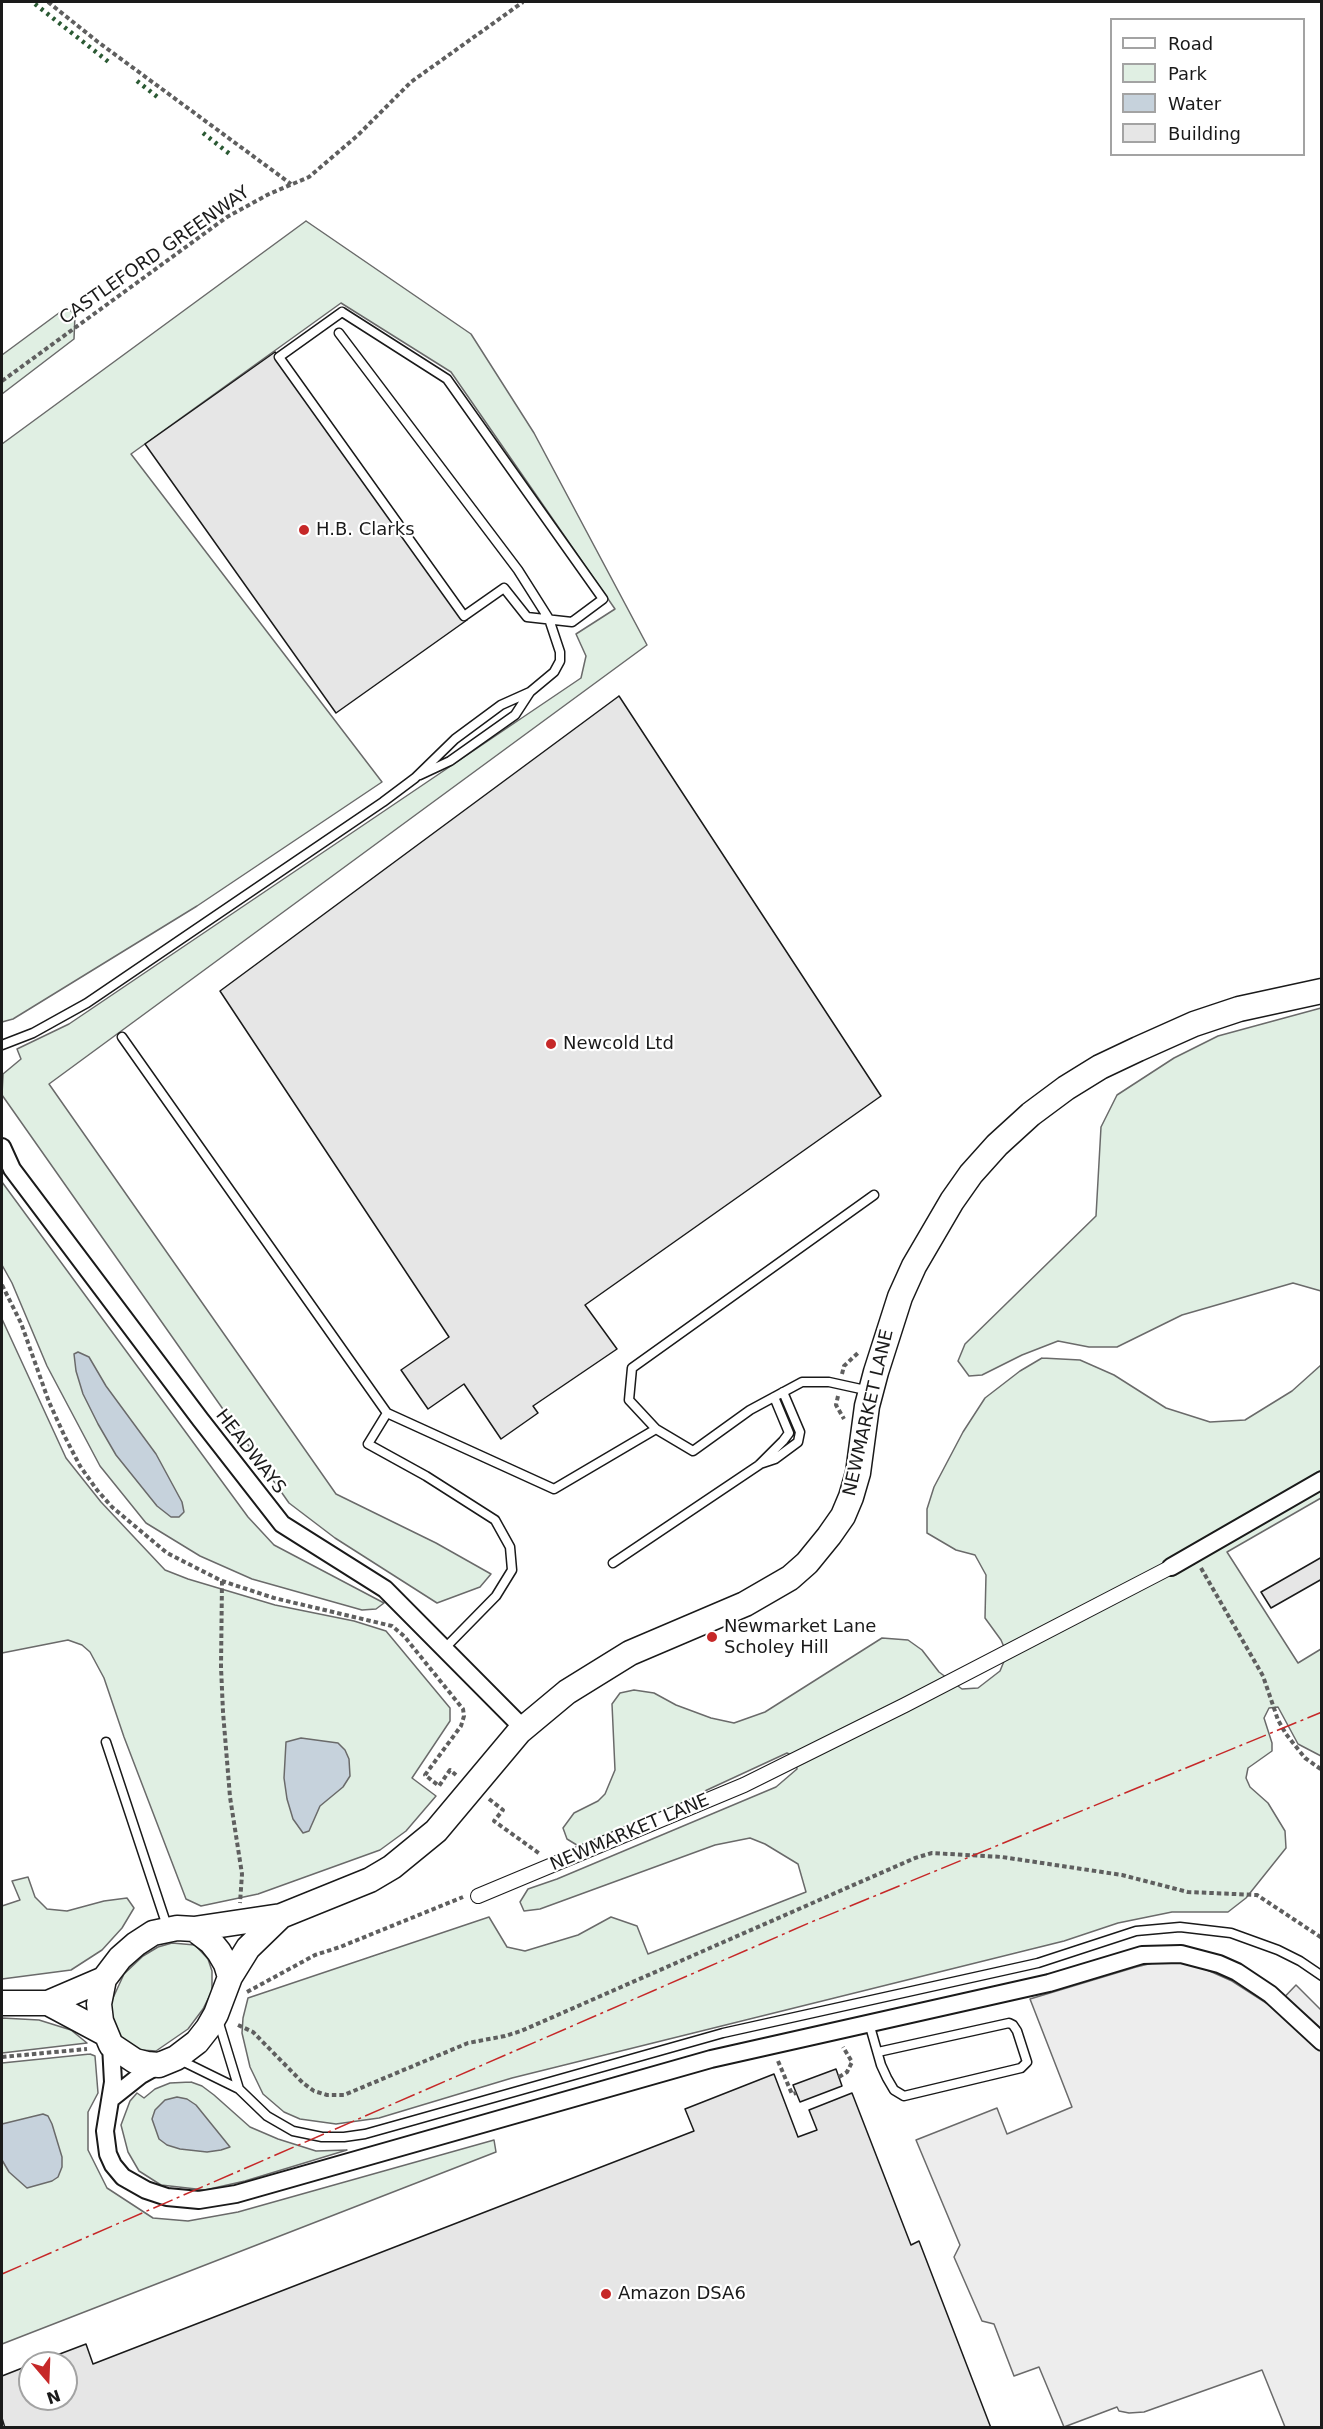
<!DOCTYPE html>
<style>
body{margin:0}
#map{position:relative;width:1323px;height:2429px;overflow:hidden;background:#fff;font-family:"DejaVu Sans",sans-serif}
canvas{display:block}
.frame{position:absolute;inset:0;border:3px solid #1a1a1a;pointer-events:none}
.legend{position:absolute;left:1110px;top:18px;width:195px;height:138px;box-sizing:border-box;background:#fff;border:2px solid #a3a3a3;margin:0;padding:8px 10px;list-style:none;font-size:18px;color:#1a1a1a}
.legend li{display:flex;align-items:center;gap:12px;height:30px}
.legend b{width:30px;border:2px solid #a3a3a3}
.north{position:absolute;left:18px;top:2351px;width:60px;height:60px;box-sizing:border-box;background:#fff;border:2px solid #a3a3a3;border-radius:50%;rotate:161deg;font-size:16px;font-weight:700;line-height:24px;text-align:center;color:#1a1a1a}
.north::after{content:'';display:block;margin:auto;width:21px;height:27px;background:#c62828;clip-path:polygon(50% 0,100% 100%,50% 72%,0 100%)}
</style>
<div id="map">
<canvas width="1323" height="2429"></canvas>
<div class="frame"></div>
<ul class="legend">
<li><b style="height:8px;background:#fff"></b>Road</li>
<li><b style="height:16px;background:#e0efe3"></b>Park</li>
<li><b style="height:16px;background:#c6d2dc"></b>Water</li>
<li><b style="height:16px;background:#e6e6e6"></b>Building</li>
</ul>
<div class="north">N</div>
</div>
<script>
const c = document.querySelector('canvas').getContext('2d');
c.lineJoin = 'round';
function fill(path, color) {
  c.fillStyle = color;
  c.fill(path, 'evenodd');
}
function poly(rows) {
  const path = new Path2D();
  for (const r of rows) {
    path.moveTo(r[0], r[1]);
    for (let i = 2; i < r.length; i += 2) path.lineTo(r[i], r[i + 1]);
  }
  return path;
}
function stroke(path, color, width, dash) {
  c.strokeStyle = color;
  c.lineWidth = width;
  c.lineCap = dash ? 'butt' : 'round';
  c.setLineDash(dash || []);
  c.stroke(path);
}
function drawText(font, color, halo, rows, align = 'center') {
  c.font = font + ' "DejaVu Sans",sans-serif';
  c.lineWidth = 4.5;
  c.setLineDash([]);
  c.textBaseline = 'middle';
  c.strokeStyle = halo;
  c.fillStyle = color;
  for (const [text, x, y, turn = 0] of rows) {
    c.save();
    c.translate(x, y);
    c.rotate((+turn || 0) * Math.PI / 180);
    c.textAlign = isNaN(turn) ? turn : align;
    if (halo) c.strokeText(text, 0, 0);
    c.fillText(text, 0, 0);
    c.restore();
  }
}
const green = poly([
 [306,221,471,334,534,433,647,645,49,1084,336,1494,436,1543,491,1574,480,1587,437,1603,335,1538,289,1503,2,1095,3,1074,21,1059,17,1049,69,1024,581,678,586,656,576,634,615,609,451,372,341,303,131,454,382,782,197,906,13,1019,2,1022,2,444,306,221],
 [67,307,75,315,74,339,2,394,2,355,67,307],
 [1321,1008,1321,1291,1293,1283,1182,1315,1117,1347,1089,1347,1058,1341,1022,1355,982,1375,969,1376,958,1361,965,1344,1096,1216,1101,1127,1117,1095,1174,1058,1218,1036,1321,1008],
 [2,1182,248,1517,274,1545,384,1603,376,1609,362,1610,252,1579,200,1556,146,1523,100,1466,47,1366,12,1283,2,1265,2,1182],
 [2,1319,66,1458,101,1502,165,1570,188,1579,275,1605,354,1621,386,1631,450,1708,450,1721,412,1778,436,1796,406,1831,380,1850,258,1894,201,1906,186,1899,124,1737,104,1678,90,1652,82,1645,68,1640,2,1653,2,1319],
 [1042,1358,1080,1360,1114,1375,1166,1408,1210,1422,1245,1420,1292,1391,1321,1365,1321,1498,1227,1552,1298,1663,1321,1649,1321,1756,1298,1744,1278,1707,1269,1708,1264,1718,1272,1743,1272,1751,1248,1768,1246,1778,1250,1787,1268,1803,1285,1831,1286,1848,1246,1898,1228,1912,1172,1912,1118,1923,1064,1941,512,2078,379,2118,336,2124,300,2119,284,2112,263,2094,250,2067,242,2033,243,2018,248,1998,489,1917,507,1947,525,1951,578,1935,611,1917,637,1926,648,1954,806,1892,798,1864,765,1844,750,1838,715,1845,540,1909,524,1911,520,1902,528,1889,557,1879,776,1787,797,1769,795,1757,787,1753,707,1790,602,1846,585,1850,567,1839,563,1828,574,1813,598,1801,605,1794,615,1770,612,1704,620,1693,634,1690,654,1693,676,1705,711,1718,734,1723,765,1712,882,1638,908,1640,922,1650,939,1672,962,1689,978,1688,1000,1671,1007,1654,1001,1640,985,1618,986,1575,975,1555,956,1550,927,1533,927,1509,934,1487,963,1432,985,1398,1020,1371,1042,1358],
 [28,1877,35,1897,47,1909,67,1911,104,1901,127,1898,134,1908,122,1928,102,1950,71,1970,2,1979,2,1906,20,1900,12,1881,28,1877],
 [172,1943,195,1945,208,1959,212,1971,212,1991,203,2009,188,2029,156,2051,141,2050,114,2039,107,2011,124,1974,143,1956,158,1947,172,1943],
 [2,2018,39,2020,71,2030,87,2043,2,2053,2,2018],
 [90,2054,95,2056,98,2093,88,2112,88,2150,107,2188,153,2218,188,2221,238,2212,494,2140,496,2152,2,2344,2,2063,90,2054],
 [191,2082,202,2086,214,2095,250,2127,278,2139,316,2151,347,2150,245,2181,205,2190,161,2185,139,2171,128,2152,121,2125,130,2101,137,2093,144,2098,155,2089,170,2083,191,2082]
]);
const parking = poly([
 [1174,1961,1205,1969,1232,1981,1274,2008,1296,1985,1321,2010,1321,2427,1285,2427,1262,2370,1144,2412,1129,2413,1119,2411,1117,2407,1064,2427,1039,2367,1014,2376,994,2324,982,2321,954,2257,960,2245,916,2140,997,2108,1007,2134,1072,2107,1030,1999,1136,1967,1157,1962,1174,1961]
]);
const water = poly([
 [78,1352,89,1357,106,1386,156,1454,182,1502,184,1512,179,1517,171,1517,157,1506,116,1455,98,1424,83,1394,76,1371,74,1354,78,1352],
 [301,1738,338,1743,345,1750,349,1759,350,1776,343,1787,320,1806,309,1831,303,1833,293,1819,287,1799,284,1778,286,1742,301,1738],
 [177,2097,187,2099,196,2105,230,2147,221,2150,207,2152,180,2149,167,2145,159,2139,152,2119,155,2110,165,2100,177,2097],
 [43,2114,48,2116,52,2124,62,2157,62,2167,58,2177,52,2181,27,2188,9,2172,2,2160,2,2124,43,2114]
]);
const building = poly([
 [275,352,467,620,336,713,145,444,275,352],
 [619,696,881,1096,585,1305,617,1349,533,1406,538,1413,501,1439,464,1384,428,1409,401,1370,449,1337,220,991,619,696],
 [1322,1557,1322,1579,1271,1608,1261,1592,1322,1557],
 [836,2069,842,2086,800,2102,793,2085,836,2069],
 [774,2074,798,2137,817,2130,809,2110,852,2093,911,2245,919,2241,991,2428,5,2428,2,2418,2,2376,30,2365,30,2399,66,2399,66,2363,36,2363,86,2344,93,2364,694,2131,685,2109,774,2074]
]);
const path = poly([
 [48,2,98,42,291,184],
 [2,381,227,217,269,194,309,177,357,136,411,82,523,2],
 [2,1285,21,1323,49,1402,65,1437,80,1466,97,1490,112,1507,167,1553,222,1581,274,1598,392,1626,404,1636,463,1709,464,1716,461,1726,425,1775,439,1786,450,1770,456,1775],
 [842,1374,844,1366,859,1352],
 [838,1396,836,1405,844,1419],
 [1201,1568,1263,1676,1278,1720,1286,1734,1305,1758,1322,1770],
 [222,1581,221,1667,223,1712,230,1797,242,1874,240,1903],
 [489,1799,503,1810,494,1821,540,1854],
 [247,1992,315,1955,340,1947,463,1897],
 [238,2025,253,2032,303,2083,314,2091,327,2095,344,2095,468,2043,505,2036,521,2031,915,1858,932,1853,1002,1857,1122,1875,1188,1892,1257,1895,1322,1938],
 [2,2057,87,2049],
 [778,2061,792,2094,796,2093],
 [839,2077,847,2072,852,2062,843,2047]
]);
const service = poly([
 [342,312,447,379,603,599,572,622,527,617,504,588,464,616,279,357,342,312],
 [339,333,518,570,549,619,560,652,560,661,554,672,530,692,515,715,450,761,420,775],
 [122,1037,387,1413],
 [2,1045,33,1033,87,1003,383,802,415,778,455,739,501,705,530,692],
 [656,1429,629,1400,632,1368,874,1195],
 [760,1464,775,1459,798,1442,800,1432,783,1392],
 [613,1563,759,1465,783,1441,789,1433,774,1397],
 [444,1649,496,1596,512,1570,510,1547,495,1520,426,1476,368,1444,387,1413,554,1489,656,1429,693,1451,750,1410,802,1382,829,1382,870,1391],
 [106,1742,168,1929],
 [218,2020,239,2089],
 [869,2023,881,2065,887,2078,894,2090,904,2096,1021,2068,1027,2062,1017,2031,1013,2025,1009,2023,878,2052],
 [180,2060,239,2089,267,2116,293,2131,322,2137,344,2137,365,2134,415,2120,723,2033,1038,1963,1136,1931,1180,1927,1231,1933,1278,1950,1300,1961,1322,1976]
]);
const pedestrian = poly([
 [478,1896,744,1785,905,1705,1171,1567]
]);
const minor = poly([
 [2,1147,12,1169,200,1419,282,1524,385,1589,523,1728],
 [1171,1567,1322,1480],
 [111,2045,113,2082,105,2131,108,2154,113,2165,123,2177,146,2190,167,2197,199,2200,236,2194,711,2059,1049,1983,1142,1955,1181,1954,1219,1964,1237,1972,1270,1994,1322,2042],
 [112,2098,141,2075,159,2065]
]);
const secondary = poly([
 [194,1929,281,1916,370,1880,392,1867,436,1831,519,1732,567,1692,630,1653,745,1604,790,1578,807,1563,829,1536,843,1516,851,1497,858,1473,867,1406,876,1372,900,1297,914,1266,952,1201,971,1174,997,1145,1031,1114,1066,1088,1100,1067,1138,1049,1194,1024,1239,1009,1322,991],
 [230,1977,226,1964,219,1952,211,1942,194,1929,177,1928,153,1933,136,1944,120,1958,104,1979,99,2004,101,2021,111,2045,135,2061,147,2064,159,2065,176,2058,197,2042,208,2028,216,2014,230,1977,248,1948,281,1916],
 [2,2003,48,2003,104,1979],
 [48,2003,106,2034]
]);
const hedge = poly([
 [35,4,110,63],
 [137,81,160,99],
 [203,133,231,155]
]);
const power = poly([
 [2,2274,809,1923,1322,1712]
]);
const markers = [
 [304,530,6,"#c62828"],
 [551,1044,6,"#c62828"],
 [712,1637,6,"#c62828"],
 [606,2294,6,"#c62828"]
];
const streetNames = [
 ["CASTLEFORD GREENWAY",155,256,-35],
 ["NEWMARKET LANE",869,1413,-77],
 ["HEADWAYS",250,1452,52],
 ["NEWMARKET LANE",630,1833,-23]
];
const poiNames = [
 ["H.B. Clarks",316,530],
 ["Newcold Ltd",563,1044],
 ["Newmarket Lane",724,1627],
 ["Scholey Hill",724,1648],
 ["Amazon DSA6",618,2294]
];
fill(green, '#e0efe3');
stroke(green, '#6a6a6a', 1.5);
fill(parking, '#ededed');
stroke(parking, '#6a6a6a', 1.5);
fill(water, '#c6d2dc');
stroke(water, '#6a6a6a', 1.5);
fill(building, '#e6e6e6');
stroke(building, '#1a1a1a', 1.5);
stroke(service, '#1a1a1a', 11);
stroke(pedestrian, '#1a1a1a', 16);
stroke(minor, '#1a1a1a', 20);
stroke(secondary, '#1a1a1a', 27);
stroke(path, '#5f5f5f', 4, [4.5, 3]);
stroke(service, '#fff', 8);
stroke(pedestrian, '#fff', 14);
stroke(minor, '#fff', 16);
stroke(secondary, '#fff', 24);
stroke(hedge, '#2b5a34', 4.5, [3, 4.5]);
stroke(power, '#c62828', 1.5, [21, 4.5, 3, 4.5]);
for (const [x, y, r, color] of markers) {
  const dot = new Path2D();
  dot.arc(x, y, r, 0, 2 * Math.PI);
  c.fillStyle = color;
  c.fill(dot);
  stroke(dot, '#fff', 2);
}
drawText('18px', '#1a1a1a', '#fff', streetNames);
drawText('18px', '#1a1a1a', '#fff', poiNames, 'left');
</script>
